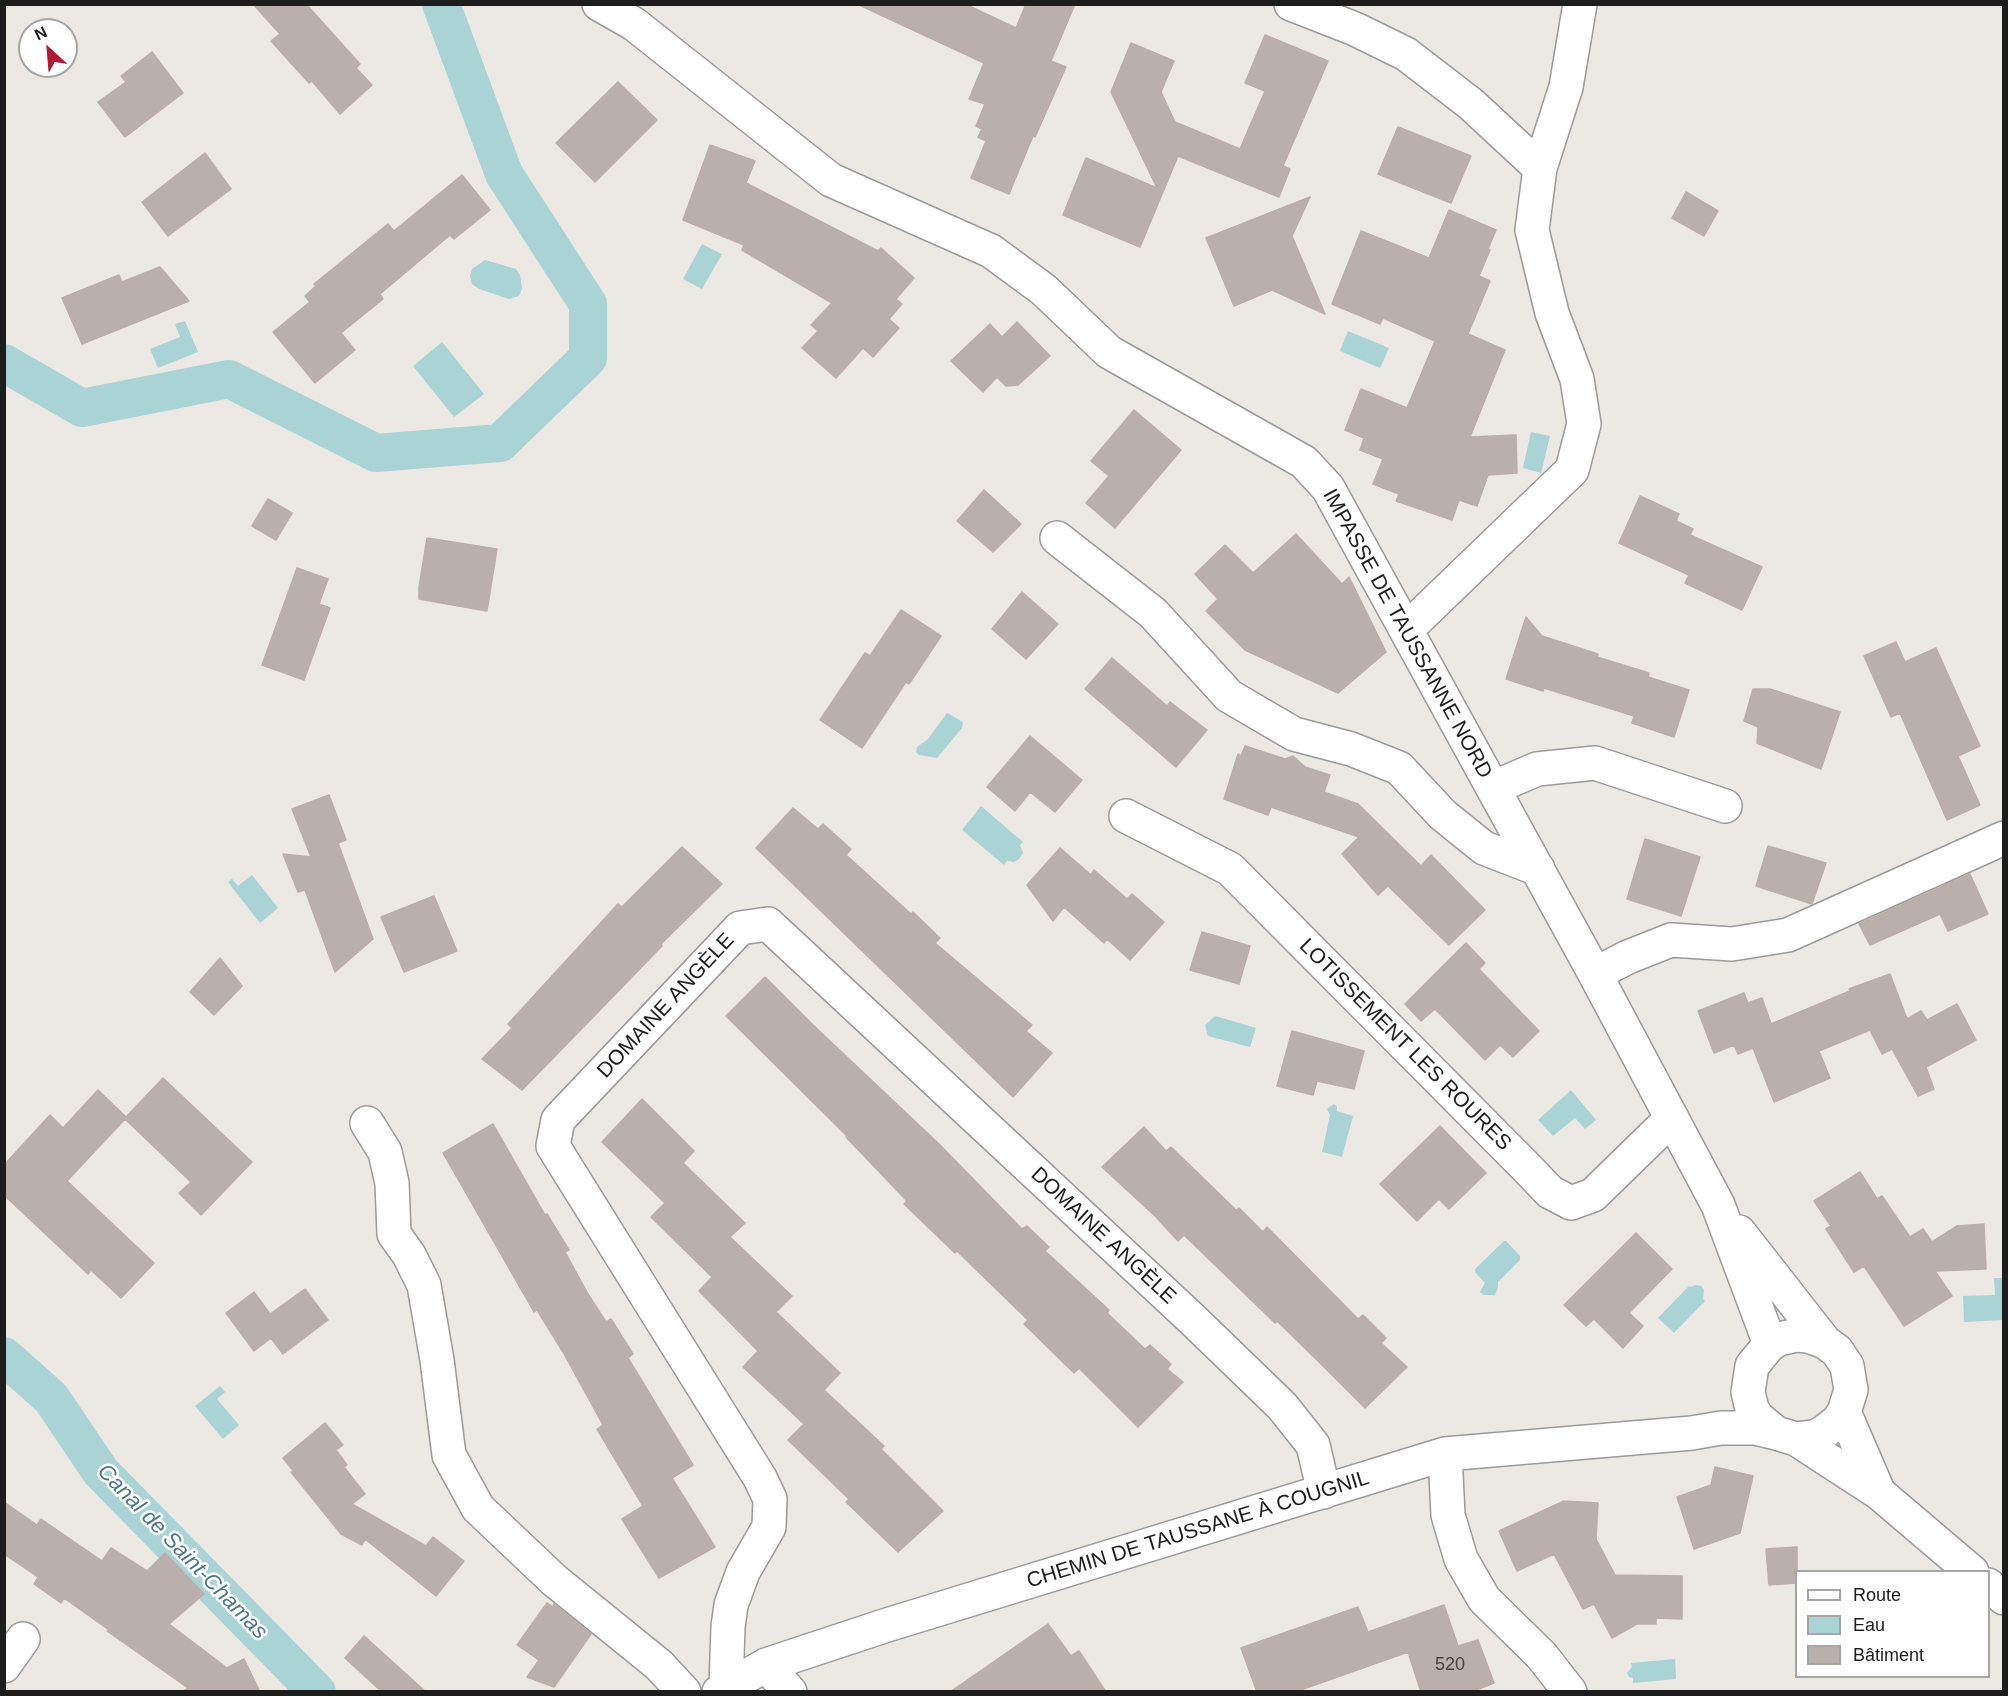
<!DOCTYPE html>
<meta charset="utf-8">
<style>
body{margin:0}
#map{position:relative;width:2008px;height:1696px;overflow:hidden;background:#ece8e4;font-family:Arial,sans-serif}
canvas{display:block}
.frame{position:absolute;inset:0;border:6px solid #1d1d1d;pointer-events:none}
.legend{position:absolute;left:1795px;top:1570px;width:195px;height:108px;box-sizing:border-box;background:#fff;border:2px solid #a5a5a5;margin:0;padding:8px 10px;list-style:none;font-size:18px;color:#1d1d1d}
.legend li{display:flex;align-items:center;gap:12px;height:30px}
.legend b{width:30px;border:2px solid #a5a5a5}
.north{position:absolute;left:18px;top:18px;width:60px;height:60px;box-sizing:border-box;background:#fff;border:2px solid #a5a5a5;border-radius:50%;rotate:334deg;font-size:16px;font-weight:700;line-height:24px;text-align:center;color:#1d1d1d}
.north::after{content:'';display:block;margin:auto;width:21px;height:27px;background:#b01936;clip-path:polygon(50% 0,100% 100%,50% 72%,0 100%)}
</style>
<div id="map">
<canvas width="2008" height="1696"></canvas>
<div class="frame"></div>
<ul class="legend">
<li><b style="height:8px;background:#fff"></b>Route</li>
<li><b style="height:16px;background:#a9d3d5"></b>Eau</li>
<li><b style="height:16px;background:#b9b0ad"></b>Bâtiment</li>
</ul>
<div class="north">N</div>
</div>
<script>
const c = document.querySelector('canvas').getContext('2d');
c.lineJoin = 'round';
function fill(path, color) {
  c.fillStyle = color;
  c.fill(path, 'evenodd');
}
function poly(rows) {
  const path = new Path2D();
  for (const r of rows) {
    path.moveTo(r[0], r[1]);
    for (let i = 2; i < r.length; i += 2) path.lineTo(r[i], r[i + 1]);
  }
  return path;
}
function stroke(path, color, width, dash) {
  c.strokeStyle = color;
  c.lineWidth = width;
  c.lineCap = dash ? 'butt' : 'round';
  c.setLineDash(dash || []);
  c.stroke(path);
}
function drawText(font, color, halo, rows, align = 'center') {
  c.font = font + ' Arial,sans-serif';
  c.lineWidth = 5;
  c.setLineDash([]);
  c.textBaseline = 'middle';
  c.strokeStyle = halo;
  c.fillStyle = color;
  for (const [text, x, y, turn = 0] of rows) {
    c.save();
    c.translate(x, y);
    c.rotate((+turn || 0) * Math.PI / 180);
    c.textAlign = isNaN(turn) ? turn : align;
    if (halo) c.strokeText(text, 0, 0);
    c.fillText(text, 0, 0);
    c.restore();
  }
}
const water = poly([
 [702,244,722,254,702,289,683,279],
 [485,260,516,269,520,275,522,289,519,296,509,299,479,289,472,284,470,276,472,269],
 [185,321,198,352,158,368,150,349,180,337,175,324],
 [1348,331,1389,348,1380,368,1340,351],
 [442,342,484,394,454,417,413,366],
 [1531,432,1550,436,1541,473,1523,468],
 [947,713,963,722,962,728,937,758,919,755,916,752,917,747,928,739],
 [981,806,1023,842,1020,845,1023,853,1019,859,1014,862,1007,861,1004,865,962,830],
 [252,875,278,908,260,923,228,882,232,879,238,886],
 [1215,1016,1256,1028,1250,1047,1208,1036,1205,1025],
 [1571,1090,1596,1120,1585,1129,1575,1118,1553,1136,1538,1120],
 [1334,1104,1337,1106,1337,1111,1353,1116,1342,1157,1322,1152,1330,1115,1327,1109],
 [1504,1241,1506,1241,1520,1256,1520,1260,1498,1282,1498,1288,1495,1295,1484,1295,1480,1292,1485,1283,1475,1272,1475,1269],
 [1994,1278,2003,1278,2003,1320,1964,1322,1963,1296,1995,1295],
 [1695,1285,1701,1286,1704,1290,1703,1299,1705,1301,1674,1333,1658,1318,1689,1286,1691,1287],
 [220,1386,225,1392,217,1399,239,1425,223,1439,195,1406],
 [1675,1659,1676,1679,1633,1683,1633,1678,1629,1677,1627,1673,1632,1667,1631,1663]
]);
const canal = poly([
 [4,363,82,408,229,379,376,453,500,443,588,358,588,304,504,174,441,4],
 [4,1356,51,1398,101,1472,317,1692]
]);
const building = poly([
 [253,4,306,4,360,64,356,68,372,85,340,114,312,81,309,83,271,41,280,34,253,4],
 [857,4,965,4,1016,28,1026,4,1075,4,1051,61,1066,67,1035,137,1033,136,1009,194,971,178,986,141,978,137,982,129,976,126,985,104,969,99,984,63,857,4],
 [1265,35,1328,61,1283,166,1290,169,1279,197,1178,156,1140,247,1063,215,1086,158,1157,188,1111,92,1131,43,1174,61,1161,92,1175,122,1240,149,1265,91,1245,83,1265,35],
 [152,52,183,93,125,137,98,102,126,82,121,76,152,52],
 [618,82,657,120,595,182,556,143,618,82],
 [1398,127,1471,156,1451,203,1378,174,1398,127],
 [710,145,755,161,746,183,878,251,881,248,914,278,896,299,902,304,889,319,899,328,873,357,863,348,836,378,802,348,818,331,811,325,832,303,742,250,744,245,683,220,710,145],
 [205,153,231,189,168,236,142,202,205,153],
 [462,175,490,210,454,239,450,235,380,294,383,299,341,333,355,350,315,383,273,332,310,302,305,296,316,286,314,284,388,224,394,231,462,175],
 [1686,192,1718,211,1704,236,1672,218,1686,192],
 [1310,197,1292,236,1325,314,1272,290,1234,306,1206,238,1310,197],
 [1449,210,1496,230,1488,249,1490,250,1479,276,1490,281,1468,334,1505,350,1470,437,1516,435,1517,473,1488,475,1477,506,1459,500,1452,520,1396,501,1399,494,1373,484,1383,459,1360,450,1364,438,1345,430,1361,389,1407,408,1435,341,1383,318,1380,324,1332,304,1361,231,1429,258,1449,210],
 [160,267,189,301,82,344,62,298,119,275,122,282,160,267],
 [1017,322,1050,356,1018,385,1006,386,997,377,983,392,951,361,990,324,1002,337,1017,322],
 [1134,410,1181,450,1115,528,1086,503,1109,476,1091,461,1134,410],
 [984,490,1021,524,993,552,957,521,984,490],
 [1640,496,1679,514,1676,521,1693,529,1690,535,1762,567,1742,610,1685,583,1689,575,1619,543,1640,496],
 [268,499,292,513,276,540,252,526,268,499],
 [1296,534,1342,584,1349,577,1386,652,1338,693,1245,650,1206,611,1218,599,1195,574,1225,545,1253,573,1296,534],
 [427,538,497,549,487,611,419,599,419,587,427,538],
 [297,568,328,579,319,604,330,608,304,680,262,665,297,568],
 [1022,592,1058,624,1026,659,992,629,1022,592],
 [901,610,941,636,909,684,906,682,862,748,820,720,865,653,870,656,901,610],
 [1526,617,1542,636,1598,654,1597,657,1649,673,1648,677,1689,690,1674,737,1632,723,1634,716,1544,688,1543,691,1506,679,1526,617],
 [1896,642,1905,662,1936,648,1980,746,1958,756,1980,805,1947,820,1900,713,1891,717,1864,656,1896,642],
 [1112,658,1167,706,1170,702,1207,730,1176,767,1085,689,1112,658],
 [1753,689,1770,689,1840,712,1821,769,1757,743,1758,727,1744,721,1753,689],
 [1030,736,1082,780,1055,812,1030,792,1015,811,987,787,1030,736],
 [1245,746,1285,759,1293,756,1305,767,1330,775,1324,792,1358,804,1421,866,1431,855,1485,910,1449,945,1388,886,1378,895,1342,854,1359,837,1271,807,1268,815,1224,799,1238,754,1241,756,1245,746],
 [329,795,346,840,338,843,373,939,335,972,305,890,298,892,283,854,311,857,292,809,329,795],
 [793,808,818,829,823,824,851,849,846,855,911,914,913,912,940,938,935,943,1032,1025,1026,1031,1052,1053,1013,1097,756,848,793,808],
 [1645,839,1700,857,1681,916,1627,899,1645,839],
 [1768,846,1826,863,1812,904,1756,886,1768,846],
 [682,847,722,884,661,944,662,946,599,1011,522,1090,482,1059,512,1028,508,1024,618,904,622,907,682,847],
 [1060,848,1091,875,1094,870,1127,899,1132,894,1164,922,1130,960,1107,939,1104,943,1064,907,1053,921,1027,885,1060,848],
 [1970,874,1988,914,1948,931,1940,914,1870,945,1859,924,1970,874],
 [434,896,457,951,404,972,381,917,434,896],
 [1202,932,1250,946,1239,984,1190,970,1202,932],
 [1466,943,1485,963,1479,969,1539,1031,1513,1057,1500,1045,1485,1060,1435,1009,1421,1021,1405,1004,1466,943],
 [220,958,242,986,214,1015,190,992,220,958],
 [1890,974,1907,1019,1921,1011,1927,1020,1957,1004,1976,1040,1926,1067,1934,1089,1918,1096,1892,1049,1882,1054,1870,1030,1819,1051,1830,1078,1774,1102,1753,1048,1738,1054,1734,1045,1714,1053,1698,1011,1744,993,1748,1003,1762,998,1771,1024,1850,991,1849,989,1890,974],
 [765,977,813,1025,939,1144,1022,1229,1027,1226,1049,1247,1045,1251,1109,1310,1107,1313,1145,1349,1150,1345,1171,1364,1167,1369,1183,1382,1138,1427,1079,1368,1074,1373,1024,1324,1028,1320,957,1251,955,1253,904,1204,907,1201,846,1137,847,1136,726,1016,765,977],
 [1292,1031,1364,1051,1354,1089,1317,1081,1313,1095,1277,1086,1292,1031],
 [163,1078,252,1162,201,1215,179,1193,191,1182,125,1119,67,1181,154,1263,121,1298,91,1270,88,1274,4,1195,4,1165,50,1115,63,1128,98,1090,126,1117,163,1078],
 [642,1099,694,1151,683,1163,745,1223,730,1237,792,1296,776,1312,840,1373,824,1390,884,1446,881,1449,943,1511,898,1552,846,1502,849,1499,788,1440,804,1424,743,1367,758,1351,699,1291,712,1277,651,1217,665,1203,602,1142,642,1099],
 [493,1124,545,1215,547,1214,569,1250,565,1252,588,1294,606,1322,611,1319,633,1354,628,1358,693,1465,672,1478,715,1547,659,1578,622,1519,643,1506,597,1429,603,1425,563,1352,537,1310,534,1312,443,1153,493,1124],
 [1440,1126,1486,1173,1449,1209,1439,1199,1417,1221,1380,1184,1440,1126],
 [1144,1127,1166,1151,1171,1147,1236,1210,1239,1208,1263,1232,1267,1227,1358,1319,1363,1315,1386,1338,1381,1343,1407,1367,1365,1408,1316,1359,1277,1321,1275,1323,1184,1235,1178,1241,1155,1216,1102,1167,1144,1127],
 [1860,1172,1877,1199,1882,1196,1910,1237,1923,1229,1932,1242,1957,1226,1984,1224,1986,1269,1935,1271,1952,1296,1904,1326,1864,1266,1854,1272,1826,1229,1831,1226,1814,1201,1860,1172],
 [1636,1233,1672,1269,1629,1313,1643,1326,1623,1348,1594,1319,1586,1326,1564,1305,1636,1233],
 [305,1289,328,1320,283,1354,271,1338,254,1351,226,1313,254,1292,270,1314,305,1289],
 [325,1423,343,1445,336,1450,347,1465,344,1467,365,1494,352,1504,426,1546,433,1537,464,1561,436,1596,365,1539,362,1545,341,1534,291,1472,295,1473,283,1458,325,1423],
 [1715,1467,1753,1476,1740,1533,1694,1549,1677,1497,1711,1485,1715,1467],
 [1564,1501,1598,1503,1596,1539,1615,1575,1682,1576,1682,1619,1656,1618,1656,1624,1637,1624,1612,1638,1594,1604,1583,1609,1554,1554,1517,1571,1499,1531,1564,1501],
 [4,1502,37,1525,41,1519,102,1561,111,1548,147,1571,165,1553,204,1594,169,1624,227,1668,244,1659,260,1692,182,1692,188,1688,107,1631,109,1630,64,1598,61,1603,34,1584,38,1577,4,1554,4,1502],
 [1797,1547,1797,1583,1769,1585,1766,1549,1797,1547],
 [547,1603,553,1607,554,1604,591,1634,554,1687,527,1677,539,1660,517,1645,547,1603],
 [1444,1605,1458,1646,1478,1640,1494,1683,1471,1692,1421,1692,1408,1652,1295,1692,1257,1692,1241,1648,1358,1607,1368,1632,1444,1605],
 [1048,1624,1071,1656,1079,1651,1106,1692,950,1692,1048,1624],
 [364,1636,426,1692,382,1692,345,1658,364,1636]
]);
const minor = poly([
 [599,4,634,24,831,180,991,251,1044,290,1109,352,1304,462,1328,488,1595,974,1718,1205,1770,1344],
 [1291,4,1355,29,1406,54,1471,104,1540,168],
 [1057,538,1153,613,1229,696,1294,734,1351,749,1399,768,1443,815,1484,848,1538,869],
 [1406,630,1572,470,1584,424,1577,379,1552,313,1532,230,1540,168,1566,87,1580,4],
 [1493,788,1537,769,1595,763,1725,806],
 [1126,816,1230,869,1527,1168,1550,1192,1571,1203,1593,1195,1672,1118],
 [1595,974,1628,957,1671,940,1732,944,1788,935,2004,838],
 [367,1123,385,1152,392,1183,394,1234,409,1255,424,1285,437,1360,449,1455,478,1508,554,1580,659,1665,684,1692],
 [1739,1232,1825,1342,1837,1351,1847,1366,1851,1390,1844,1412,1838,1421,1824,1432,1814,1437,1796,1439,1776,1433,1757,1417,1752,1409,1748,1392,1752,1366,1770,1344,1779,1339,1797,1335,1808,1336,1825,1342],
 [1844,1412,1879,1493],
 [1796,1439,1879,1493,1972,1572],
 [1445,1454,1448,1515,1461,1559,1484,1599,1542,1656,1570,1692],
 [1988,1585,2004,1598],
 [766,1665,790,1692],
 [4,1666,23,1639],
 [726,1686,728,1627,731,1605,743,1572,769,1527,770,1499,760,1478,553,1146,558,1120,740,928,768,924,1192,1319,1282,1406,1313,1445,1324,1492],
 [719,1692,766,1665,887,1625,1445,1454,1692,1433,1721,1428,1755,1428,1776,1433]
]);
const numberNames = [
 ["520",1450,1665]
];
const streetNames = [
 ["IMPASSE DE TAUSSANNE NORD",1407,634,61],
 ["DOMAINE ANGÈLE",666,1006,-47],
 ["LOTISSEMENT LES ROURES",1405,1045,45],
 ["DOMAINE ANGÈLE",1103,1236,43],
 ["CHEMIN DE TAUSSANE À COUGNIL",1198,1530,-17]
];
const waterNames = [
 ["Canal de Saint-Chamas",182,1552,46]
];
fill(water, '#a9d3d5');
stroke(canal, '#a9d3d5', 38);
fill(building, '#b9b0ad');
stroke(building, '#bcada8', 1.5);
stroke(minor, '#9a9a9a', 36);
stroke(minor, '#fff', 33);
drawText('18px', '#444241', null, numberNames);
drawText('21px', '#1d1d1d', '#fff', streetNames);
drawText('italic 22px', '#4c778a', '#fff', waterNames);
</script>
